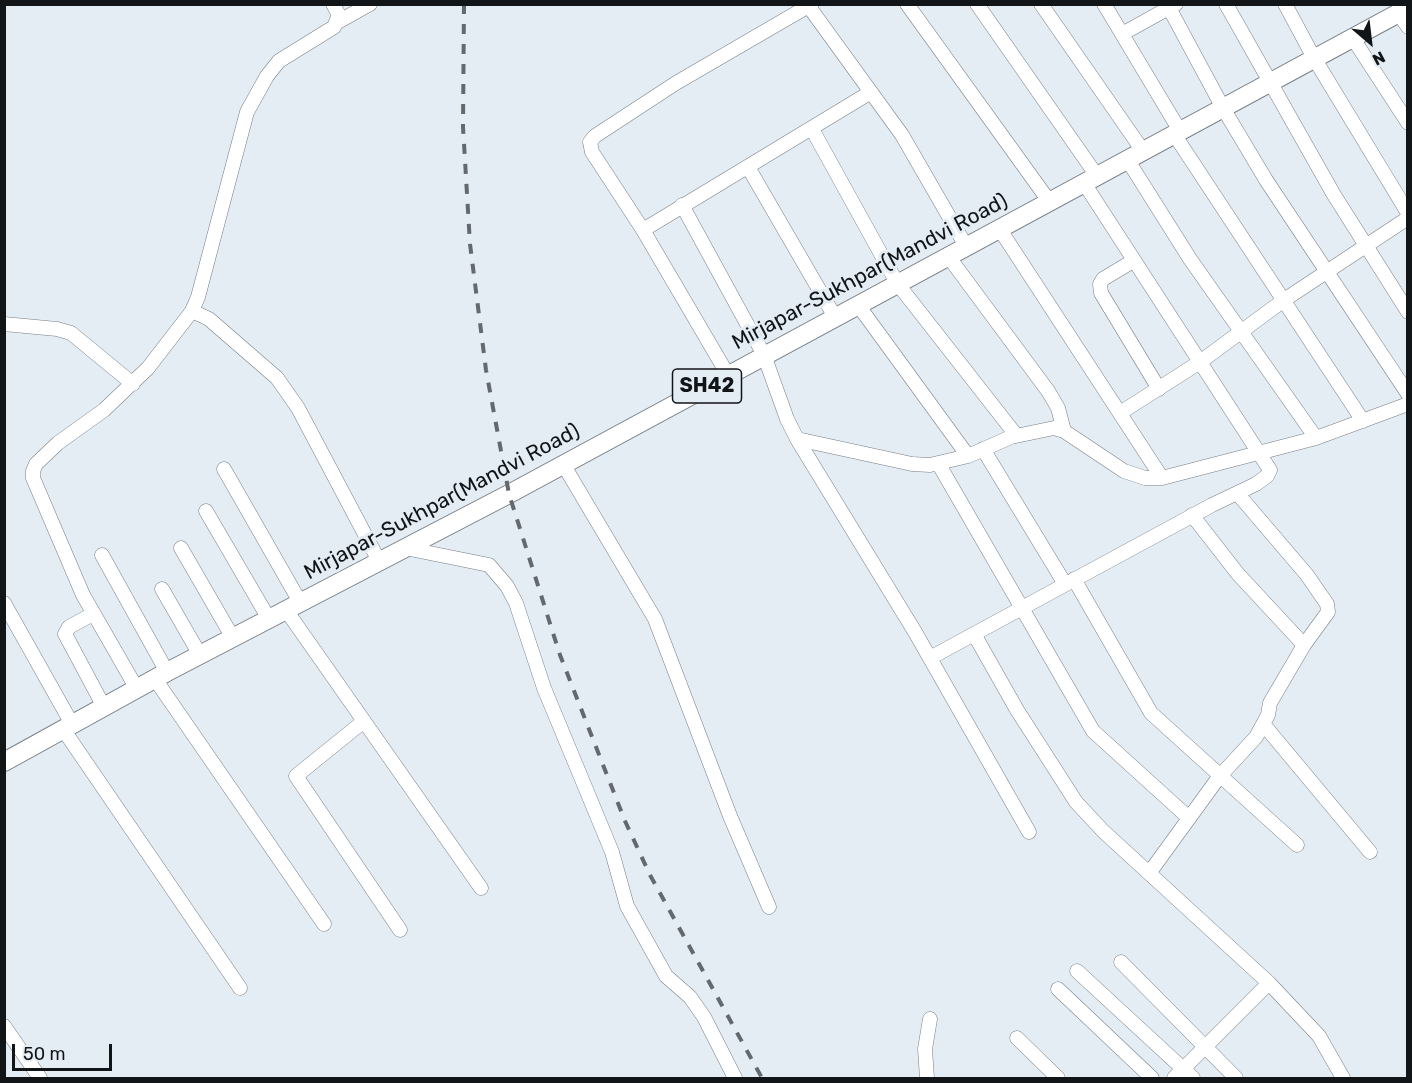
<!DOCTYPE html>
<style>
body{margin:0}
#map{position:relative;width:1412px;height:1083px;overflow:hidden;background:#e4ecf4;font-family:Rubik,sans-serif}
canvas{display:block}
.frame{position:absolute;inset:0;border:6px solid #121518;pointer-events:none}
.north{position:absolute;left:1340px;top:12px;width:60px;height:60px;-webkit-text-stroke:4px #e4ecf4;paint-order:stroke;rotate:152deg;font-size:16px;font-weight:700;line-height:24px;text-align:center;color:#121518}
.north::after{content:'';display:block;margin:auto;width:21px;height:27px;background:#121518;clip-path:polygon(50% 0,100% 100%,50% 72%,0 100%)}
.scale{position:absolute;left:12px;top:1044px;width:100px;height:27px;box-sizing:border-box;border:3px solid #121518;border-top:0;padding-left:8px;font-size:18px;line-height:21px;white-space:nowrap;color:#121518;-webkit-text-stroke:4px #e4ecf4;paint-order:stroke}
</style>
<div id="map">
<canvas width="1412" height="1083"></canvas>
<div class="frame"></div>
<div class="north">N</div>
<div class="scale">50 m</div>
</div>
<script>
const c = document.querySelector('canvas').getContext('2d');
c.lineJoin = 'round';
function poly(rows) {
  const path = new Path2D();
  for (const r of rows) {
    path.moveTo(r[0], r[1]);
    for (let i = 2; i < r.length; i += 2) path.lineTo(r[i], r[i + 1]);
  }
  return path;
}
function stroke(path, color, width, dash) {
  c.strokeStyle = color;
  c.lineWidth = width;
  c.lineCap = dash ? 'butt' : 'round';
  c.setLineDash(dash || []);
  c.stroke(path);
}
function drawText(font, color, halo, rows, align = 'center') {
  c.font = font + ' Rubik,sans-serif';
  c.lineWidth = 6;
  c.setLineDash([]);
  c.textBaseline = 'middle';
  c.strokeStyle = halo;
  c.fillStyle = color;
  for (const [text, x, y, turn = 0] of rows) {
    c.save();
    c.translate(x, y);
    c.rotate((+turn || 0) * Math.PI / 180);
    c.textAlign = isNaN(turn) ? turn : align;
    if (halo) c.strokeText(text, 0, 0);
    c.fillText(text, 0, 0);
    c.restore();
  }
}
const minor = poly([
 [807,4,902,135,966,246],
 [907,4,1049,201],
 [977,4,1097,176],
 [1041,4,1143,151],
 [1104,4,1180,131],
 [1167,4,1223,108,1266,180,1408,394],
 [1226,4,1334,195,1408,312],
 [1285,4,1314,58,1408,213],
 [1398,13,1408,27],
 [338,22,370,4],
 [1122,34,1176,4],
 [1352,37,1408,123],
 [812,129,897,283,1016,435],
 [1174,134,1363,421],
 [1127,159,1190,259,1316,438],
 [748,167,835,317],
 [1084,183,1270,470,1267,476,1256,484,1212,505,974,634,1017,710,1076,802,1103,831,1269,983,1174,1078],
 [682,205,764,355,787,419,797,439,915,632,1029,832],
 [999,228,1162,478],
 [643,230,871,92],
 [948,256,1048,391,1058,408,1064,431],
 [1133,261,1103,279,1100,284,1101,293,1159,389],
 [858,305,968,456],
 [192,311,209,319,277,378,298,408,379,561],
 [4,324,57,329,71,333,133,384],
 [728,375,643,230,592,152,590,142,595,136,676,83,812,4],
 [1120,413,1200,362,1284,300,1408,218],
 [797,439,912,464,930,465,968,456,1011,437,1054,428,1064,431,1124,471,1145,478,1162,478,1316,438,1408,404],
 [983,449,1065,584],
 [938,463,1093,731,1189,818],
 [563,464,655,619,730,816,769,907],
 [224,469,300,602],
 [206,511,269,619],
 [1192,515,1238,574,1304,645],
 [181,548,233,638],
 [405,548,489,565,507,586,516,603,544,688,612,852,627,906,666,976,690,997,704,1017,735,1078],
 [102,555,167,672],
 [1074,579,1151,713,1297,845],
 [162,589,200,655],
 [4,603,72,724],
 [286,610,481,888],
 [93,614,69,627,65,634,104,707],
 [930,658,974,634],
 [155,679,324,924],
 [137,689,83,595,33,478,33,471,36,464,58,443,104,410,148,368,192,311,198,297,247,112,267,76,279,61,334,27,339,15,333,4],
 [364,721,296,776,400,930],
 [1264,725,1370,852],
 [63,729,240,988],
 [1150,872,1219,777,1256,737,1268,715,1270,703,1304,645,1328,612,1327,604,1307,575,1237,493],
 [1121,962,1236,1078],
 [1077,971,1193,1078],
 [1269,983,1319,1036,1343,1078],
 [1058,989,1152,1078],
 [4,1026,40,1078],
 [1017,1038,1058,1078],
 [927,1078,925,1049,930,1019]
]);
const major = poly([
 [4,762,167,672,509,494,1408,8]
]);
const rail = poly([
 [464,4,463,127,470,244,486,370,509,494,560,655,625,821,650,875,762,1078]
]);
const shields = [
 [707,386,69]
];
const shieldNames = [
 ["SH42",707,386]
];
const streetNames = [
 ["Mirjapar-Sukhpar(Mandvi Road)",870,272,-28],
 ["Mirjapar-Sukhpar(Mandvi Road)",442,502,-28]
];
stroke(minor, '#777e86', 15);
stroke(major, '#777e86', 20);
stroke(minor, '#fff', 14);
stroke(major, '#fff', 18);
stroke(rail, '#64696e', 4, [10, 10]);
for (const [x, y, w] of shields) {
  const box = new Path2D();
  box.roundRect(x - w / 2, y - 17, w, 34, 4.5);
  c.fillStyle = '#e4ecf4';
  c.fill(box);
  stroke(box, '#121518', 1.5);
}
drawText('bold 20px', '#121518', null, shieldNames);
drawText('21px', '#121518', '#e4ecf4', streetNames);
</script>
